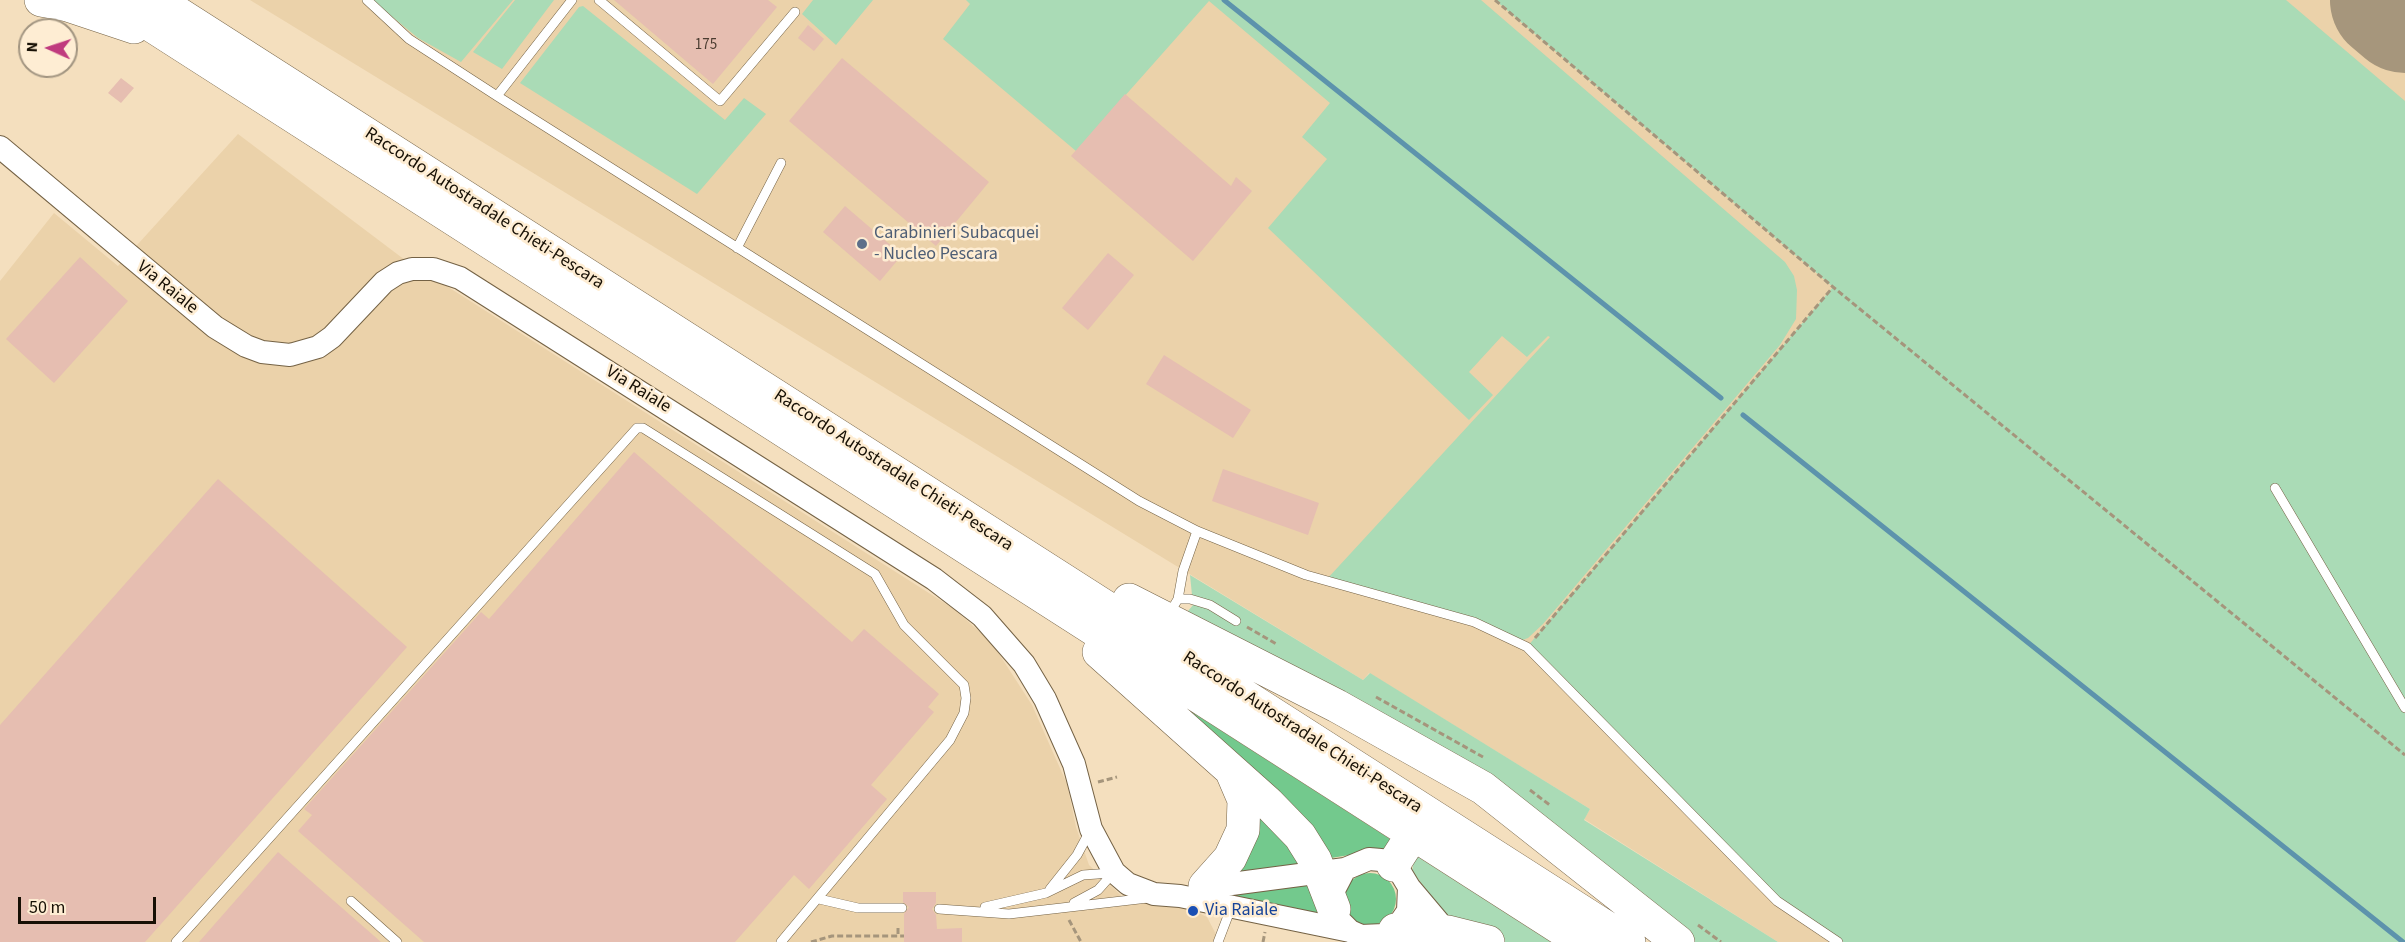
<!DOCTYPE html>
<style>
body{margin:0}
#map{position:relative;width:2405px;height:942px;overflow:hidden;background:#f4dfbe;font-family:"Source Sans 3",sans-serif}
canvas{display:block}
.north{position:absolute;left:18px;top:18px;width:60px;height:60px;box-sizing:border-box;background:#feedd3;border:2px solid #a29581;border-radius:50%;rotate:273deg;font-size:16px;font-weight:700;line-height:24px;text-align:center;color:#171005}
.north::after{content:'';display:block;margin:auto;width:21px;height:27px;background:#c03b7e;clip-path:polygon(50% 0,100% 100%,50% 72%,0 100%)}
.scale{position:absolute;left:18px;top:897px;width:138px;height:27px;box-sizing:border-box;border:3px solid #171005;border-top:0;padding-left:8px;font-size:18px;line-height:21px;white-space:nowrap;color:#171005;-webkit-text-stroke:4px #feedd3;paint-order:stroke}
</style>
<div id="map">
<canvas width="2405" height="942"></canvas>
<div class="north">N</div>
<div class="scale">50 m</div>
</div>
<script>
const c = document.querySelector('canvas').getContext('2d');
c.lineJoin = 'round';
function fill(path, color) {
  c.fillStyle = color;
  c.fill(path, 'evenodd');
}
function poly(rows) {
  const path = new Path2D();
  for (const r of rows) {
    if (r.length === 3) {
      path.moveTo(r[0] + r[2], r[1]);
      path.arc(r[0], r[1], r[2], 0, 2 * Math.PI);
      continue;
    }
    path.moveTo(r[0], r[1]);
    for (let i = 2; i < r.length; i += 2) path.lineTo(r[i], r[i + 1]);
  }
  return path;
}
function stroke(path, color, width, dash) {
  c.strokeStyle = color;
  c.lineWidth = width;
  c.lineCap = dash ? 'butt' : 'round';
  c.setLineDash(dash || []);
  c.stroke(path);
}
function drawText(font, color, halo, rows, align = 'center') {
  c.font = font + ' "Source Sans 3",sans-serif';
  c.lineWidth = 5;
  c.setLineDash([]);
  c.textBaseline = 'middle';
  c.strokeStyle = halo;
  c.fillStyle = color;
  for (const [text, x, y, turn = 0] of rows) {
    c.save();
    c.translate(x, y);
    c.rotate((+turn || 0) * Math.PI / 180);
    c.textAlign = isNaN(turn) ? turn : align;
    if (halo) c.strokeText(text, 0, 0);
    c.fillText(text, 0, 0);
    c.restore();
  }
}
const built = poly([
 [250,0,2405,0,2405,942,1778,942,1584,819,1590,809,1369,673,1363,680],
 [238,134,401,257,954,609,992,643,1032,705,1067,784,1076,827,1089,865,1130,904,1155,903,1190,909,1207,917,1220,942,0,942,0,281,54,213,118,266]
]);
const green = poly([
 [372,0,513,0,461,62,418,38],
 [515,0,554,0,502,69,473,52],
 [813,0,873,0,836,45,802,14],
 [966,0,1481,0,1785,262,1794,276,1797,290,1796,319,1780,345,1543,624,1528,638,1520,641,1327,579,1550,337,1548,336,1527,357,1502,336,1469,372,1493,395,1469,420,1268,228,1327,159,1302,137,1330,103,1209,1,1076,151,943,39,970,4],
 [1495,0,2286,0,2405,101,2405,942,1838,942,1777,901,1527,647,1833,287],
 [583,6,725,120,744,98,766,114,697,194,520,83,579,7],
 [1190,575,1363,680,1370,673,1590,809,1584,820,1778,942,1693,942,1630,890,1188,620,1188,611,1193,605],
 [1415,855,1551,942,1504,942,1472,929,1453,925,1412,871]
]);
const forest = poly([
 [1178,703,1390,839,1386,849,1325,859],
 [1250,794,1309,864,1225,877],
 [1370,899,26],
 [1313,885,1327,921,1211,894]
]);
const stream = poly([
 [1224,0,1721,398],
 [1743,415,2403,942]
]);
const runway = poly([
 [2392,0,2405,11]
]);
const building = poly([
 [614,0,768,0,777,7,713,84],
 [808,25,824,39,814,51,798,38],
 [842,58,989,182,936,246,789,121],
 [121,78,134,88,121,103,108,93],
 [1125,94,1231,186,1236,177,1252,191,1193,261,1071,156],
 [845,206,902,255,880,281,823,232],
 [1108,253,1134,275,1088,330,1062,308],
 [80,257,128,301,54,383,6,339],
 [1164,355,1251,410,1233,438,1146,384],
 [634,452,852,642,864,629,939,694,928,707,934,712,871,785,887,799,809,889,794,875,735,942,424,942,298,831,312,815,304,809,481,612,489,619],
 [1223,469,1319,503,1308,535,1212,501],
 [218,479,407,647,145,942,0,942,0,725],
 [278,852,381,942,199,942],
 [903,892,936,892,936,903,932,909,936,915,937,929,962,928,962,942,904,942,904,914,909,907,903,902]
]);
const path = poly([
 [1495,0,1833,287,2405,755],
 [1247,627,1278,645],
 [1535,638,1833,287],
 [1376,697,1483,757],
 [1098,782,1117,777],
 [1530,790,1551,806],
 [1069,920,1081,942],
 [1698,925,1721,942],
 [898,928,898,936],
 [811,942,832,936,904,936],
 [1263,942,1265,932]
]);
const service = poly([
 [367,0,409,39,497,96,1139,501,1197,531,1306,575,1474,622,1527,647,1777,901,1838,942],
 [599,0,720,101,795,12],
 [497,96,572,0],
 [737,248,781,163],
 [2275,488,2405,708],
 [1178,599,1183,571,1197,531],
 [1169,614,1178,599,1190,599,1210,605,1236,621],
 [1050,889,1077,855,1090,831],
 [819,899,858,908,902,908],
 [351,901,397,942],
 [1074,903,1098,890,1114,872],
 [985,907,1046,893,1083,875,1112,873],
 [939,909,1009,914,1148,898],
 [176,942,637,428,643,428,875,574,904,625,964,685,966,698,964,713,950,740,781,942],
 [1218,942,1231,908]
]);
const tertiary = poly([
 [0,147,215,327,246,346,262,352,290,355,318,347,332,337,384,282,398,273,412,269,433,269,460,278,934,579,982,616,1024,664,1045,699,1074,764,1091,829,1114,872,1128,884,1154,894,1180,896,1350,931],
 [1409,887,1452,938],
 [1201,888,1345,869,1369,859,1381,860,1400,872,1409,887,1408,911,1395,930,1384,935,1361,936,1350,931,1340,921,1334,909,1333,892,1345,869]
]);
const motorway = poly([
 [41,0,68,5,134,27],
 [112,0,1582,942],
 [157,0,1629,942],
 [1129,600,1337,706,1483,788,1678,942],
 [1099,652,1268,803,1300,836,1315,860,1334,909],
 [1393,865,1404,848],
 [1205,886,1230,858,1243,830,1244,800,1232,772],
 [1395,930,1448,932,1488,942]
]);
const markers = [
 [862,244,6,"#5c6f8a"],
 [1193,911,6,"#1a4fb4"]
];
const numberNames = [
 ["175",706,46]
];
const streetNames = [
 ["Raccordo Autostradale Chieti-Pescara",484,209,33],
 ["Via Raiale",167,288,39],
 ["Via Raiale",638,390,32],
 ["Raccordo Autostradale Chieti-Pescara",893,471,33],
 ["Raccordo Autostradale Chieti-Pescara",1302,733,33]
];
const serviceNames = [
 ["Carabinieri Subacquei",874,234],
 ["- Nucleo Pescara",874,255]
];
const transitNames = [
 ["Via Raiale",1205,911]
];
fill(built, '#ebd2aa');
fill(green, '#aadbb6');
fill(forest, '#73c98d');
stroke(stream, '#5d93ac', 5);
stroke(runway, '#a6967c', 124);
fill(building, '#e6beb1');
stroke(service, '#746245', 10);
stroke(tertiary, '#746245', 24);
stroke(motorway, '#746245', 34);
stroke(path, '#a5957c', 3, [6, 3]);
stroke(service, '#fff', 9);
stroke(tertiary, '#fff', 22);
stroke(motorway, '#fff', 33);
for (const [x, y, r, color] of markers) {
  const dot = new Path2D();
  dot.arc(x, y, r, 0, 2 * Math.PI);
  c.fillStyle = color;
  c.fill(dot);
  stroke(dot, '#feedd3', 2);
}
drawText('15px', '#4b3c30', null, numberNames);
drawText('18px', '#171005', '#feedd3', streetNames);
drawText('18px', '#4e5e75', '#feedd3', serviceNames, 'left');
drawText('18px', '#164399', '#feedd3', transitNames, 'left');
</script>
